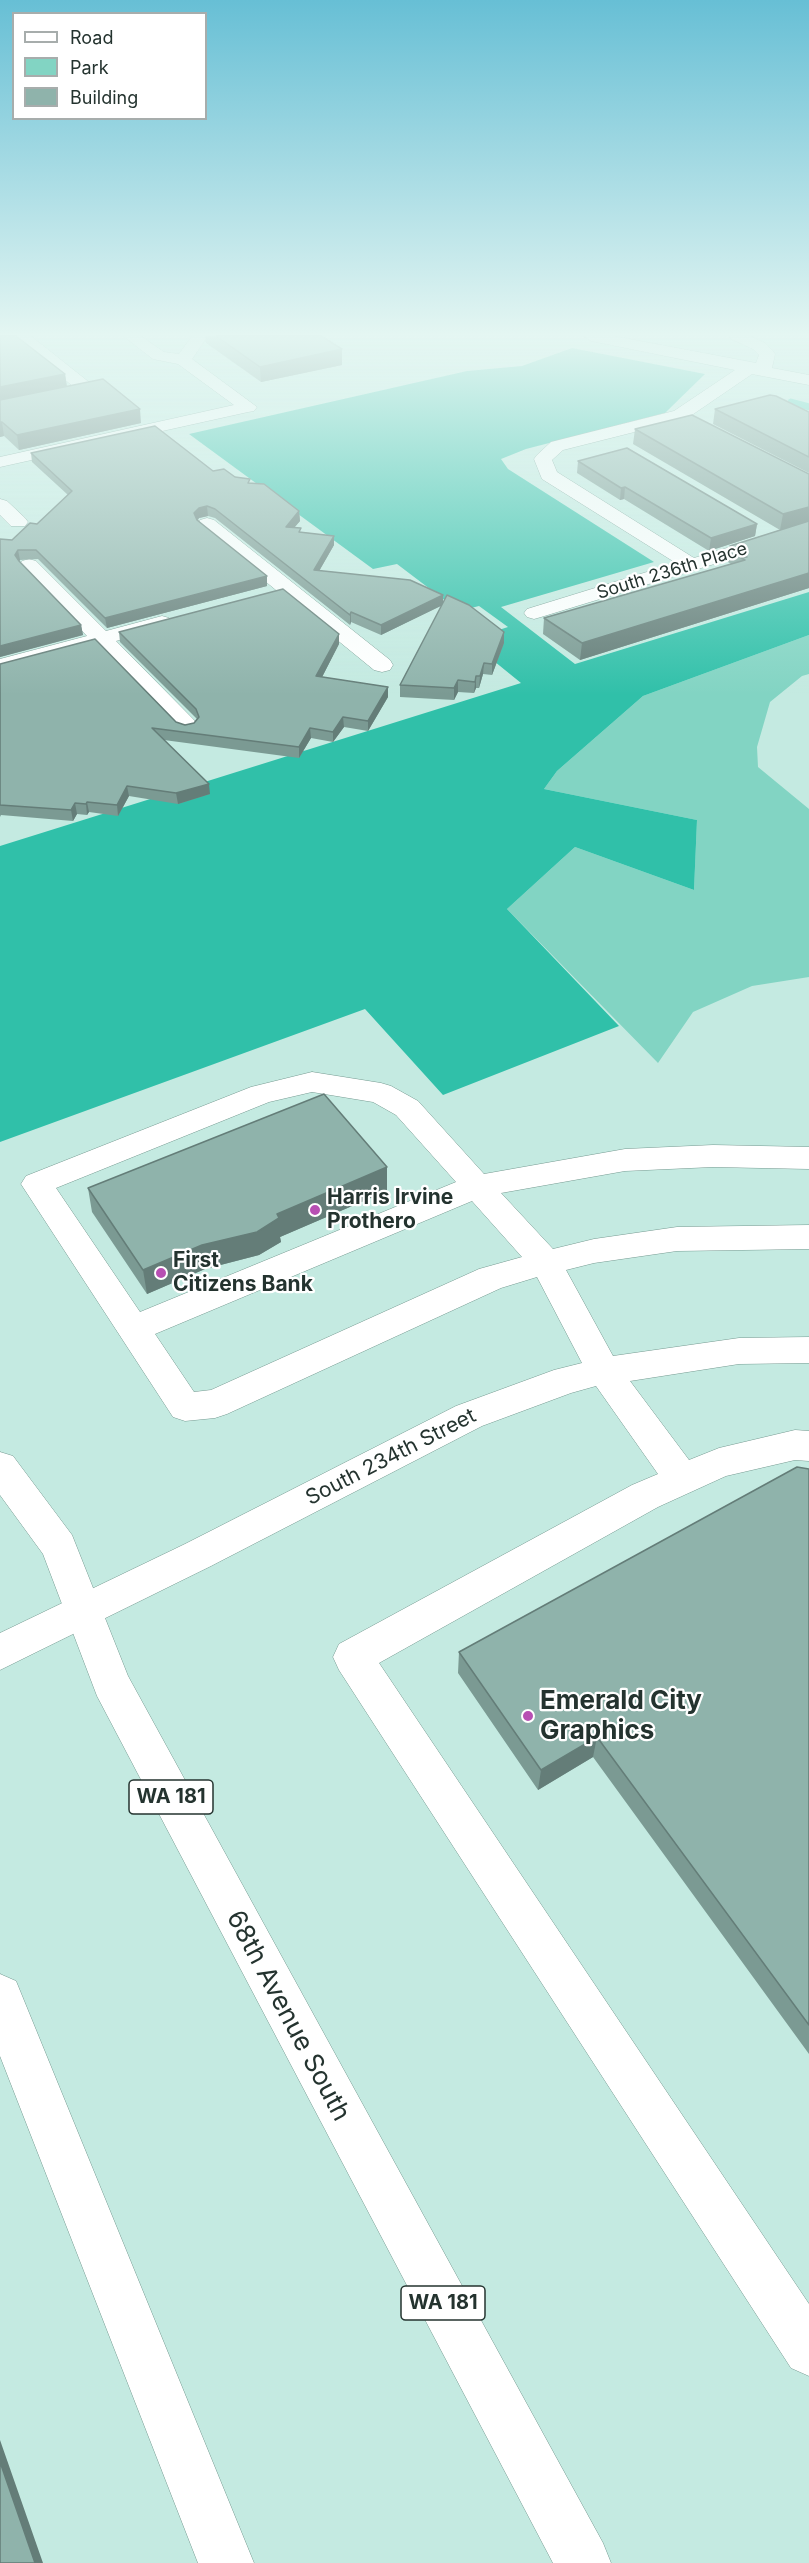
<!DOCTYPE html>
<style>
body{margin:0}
#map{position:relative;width:809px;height:2563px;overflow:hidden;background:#c4eae1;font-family:Inter,sans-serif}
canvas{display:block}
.legend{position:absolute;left:12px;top:12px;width:195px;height:108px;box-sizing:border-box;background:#fff;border:2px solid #a7adac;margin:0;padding:8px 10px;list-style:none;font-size:18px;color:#24332f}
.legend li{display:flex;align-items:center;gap:12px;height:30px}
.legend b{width:30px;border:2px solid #a7adac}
</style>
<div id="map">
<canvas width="809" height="2563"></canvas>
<ul class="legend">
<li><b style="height:8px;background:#fff"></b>Road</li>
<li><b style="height:16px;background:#82d4c3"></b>Park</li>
<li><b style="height:16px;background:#8fb3ab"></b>Building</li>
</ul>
</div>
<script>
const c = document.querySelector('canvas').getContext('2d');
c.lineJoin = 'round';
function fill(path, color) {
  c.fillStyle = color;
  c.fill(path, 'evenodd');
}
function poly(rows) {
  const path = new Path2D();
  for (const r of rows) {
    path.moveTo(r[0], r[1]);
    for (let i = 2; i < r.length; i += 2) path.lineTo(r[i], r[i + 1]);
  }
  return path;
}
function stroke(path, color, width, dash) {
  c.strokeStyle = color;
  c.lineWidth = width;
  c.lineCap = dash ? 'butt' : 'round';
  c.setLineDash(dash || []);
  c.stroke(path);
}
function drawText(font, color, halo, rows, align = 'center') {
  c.font = font + ' Inter,sans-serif';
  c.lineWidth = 4.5;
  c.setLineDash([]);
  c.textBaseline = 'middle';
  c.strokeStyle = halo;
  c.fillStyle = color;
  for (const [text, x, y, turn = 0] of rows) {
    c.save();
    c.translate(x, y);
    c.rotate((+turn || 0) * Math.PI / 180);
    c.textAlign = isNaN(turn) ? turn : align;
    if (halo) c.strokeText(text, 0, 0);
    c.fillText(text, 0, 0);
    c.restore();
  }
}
const green = poly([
 [809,635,809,674,802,676,770,702,757,747,758,767,809,809,809,977,752,986,693,1012,658,1063,507,909,575,847,694,890,697,820,544,789,557,771,643,696]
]);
const forest = poly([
 [572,348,705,374,665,413,526,449,501,459,508,469,654,562,501,607,575,664,809,592,809,635,643,696,557,771,544,789,697,820,694,890,575,847,507,909,619,1026,443,1095,365,1009,0,1142,0,846,521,683,468,640,508,627,479,606,459,611,397,564,373,569,189,434,467,371,522,366]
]);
const stream = poly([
 [791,402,809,407]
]);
const minor = poly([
 [14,336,31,336,95,387,97,391,95,395,83,395,14,336],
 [123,336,141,336,164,352,179,354,192,336,208,336,192,359,257,407,254,411,248,412,0,467,0,457,234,405,178,364,153,359,123,336],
 [583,336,614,336,756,363,759,355,753,349,731,339,729,336,750,336,765,343,773,351,775,354,772,368,809,375,809,385,752,374,686,419,563,450,552,460,557,472,694,558,809,523,809,535,541,617,534,619,527,617,524,613,527,609,676,563,542,479,534,459,537,455,551,442,674,411,735,370,591,341,583,336],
 [0,499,7,501,25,518,28,522,25,526,11,526,0,515,0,499],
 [207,518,214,520,390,660,393,665,390,670,382,672,374,670,200,528,197,524,200,520,207,518],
 [29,559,36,561,106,631,162,616,169,618,173,622,169,626,116,641,195,721,198,726,195,731,187,733,179,731,97,646,0,673,0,659,87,636,22,569,19,565,22,561,29,559],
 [312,1072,381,1083,391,1086,418,1101,484,1174,625,1149,713,1145,809,1147,809,1169,713,1167,625,1171,501,1193,553,1249,594,1239,677,1227,809,1225,809,1249,677,1251,594,1263,566,1270,613,1356,739,1338,809,1337,809,1363,739,1364,630,1381,689,1460,719,1448,795,1430,809,1431,809,1461,795,1460,726,1476,658,1507,379,1663,809,2304,809,2376,791,2368,339,1670,333,1657,339,1644,632,1485,658,1474,596,1386,571,1393,482,1426,211,1566,0,1670,0,1633,185,1544,456,1406,554,1370,582,1363,537,1277,501,1288,227,1414,215,1418,185,1421,173,1417,21,1184,26,1176,251,1087,312,1072],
 [312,1092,373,1102,396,1115,456,1182,140,1312,56,1188,269,1102,312,1092],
 [472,1201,522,1257,479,1269,211,1390,194,1392,155,1334,472,1201],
 [0,1974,16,1981,254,2563,198,2563,0,2056,0,1974]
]);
const major = poly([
 [0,1452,13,1456,72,1535,128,1676,603,2543,611,2563,553,2563,97,1696,43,1554,0,1495,0,1452]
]);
const wall = poly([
 [0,336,65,374,67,387,141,423,19,450,4,436,0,437],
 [205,336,321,336,342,365,261,382,206,343],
 [715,409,809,412,809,473,713,424],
 [635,429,809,474,809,588,580,660,543,634,544,618,731,564,728,562,730,546,792,526,780,530,633,444],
 [31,453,213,471,250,483,299,511,300,521,294,528,301,532,334,536,334,545,319,571,443,603,504,632,504,643,492,675,483,674,479,688,476,688,474,693,458,692,454,700,400,697,400,685,442,605,381,635,351,622,350,625,215,518,208,516,199,518,198,520,267,586,107,628,38,559,20,560,19,561,81,625,83,635,0,657,0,539,12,540,37,524,68,495,32,462],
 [578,461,757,524,755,536,709,551,624,499,620,500,577,473],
 [119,632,339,634,339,644,322,677,388,687,388,697,368,731,344,727,333,742,311,738,299,758,164,740,210,794,178,804,129,796,118,816,89,812,87,815,77,814,73,821,1,815,0,817,0,664,176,722,185,725,194,723,197,719,120,642],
 [88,1188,387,1191,280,1237,281,1242,259,1255,205,1269,147,1294,92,1212],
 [809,1469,809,2054,593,1757,538,1790,458,1673,459,1652]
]);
const shadedWall = poly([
 [342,349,342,365,261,382,260,367],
 [65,374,67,388,0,402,0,387],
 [140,409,141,423,19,450,17,435],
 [0,422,2,422,4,436,0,437],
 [625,487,624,499,620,500,621,488],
 [207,506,208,516,199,518,195,523,194,513,199,508],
 [809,507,809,522,780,530,783,514],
 [299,511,300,521,286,537,286,527],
 [757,524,755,536,709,551,711,538],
 [334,536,334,545,314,580,314,570],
 [18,550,20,560,17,565,15,555],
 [809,573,809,588,580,660,582,643],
 [267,576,267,586,107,628,105,618],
 [443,595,443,605,381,635,381,625],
 [351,612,351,622,350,625,350,615],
 [81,625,83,635,0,657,0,646],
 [504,632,504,643,492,675,492,664],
 [339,634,339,644,317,687,316,676],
 [484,663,483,674,479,688,480,676],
 [476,676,476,688,474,693,475,682],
 [458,680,458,692,454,700,454,688],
 [388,687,388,697,368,731,368,721],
 [343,717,344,727,333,742,333,732],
 [310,728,311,738,299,758,299,747],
 [209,784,210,794,178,804,176,793],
 [127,786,129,796,118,816,117,805],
 [87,802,89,812,87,815,86,804],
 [75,803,77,814,73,821,71,810],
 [387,1167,387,1191,280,1237,281,1242,259,1255,205,1269,147,1294,143,1270],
 [597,1737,593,1757,538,1790,541,1770],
 [0,2440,43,2563,35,2563,0,2462]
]);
const building = poly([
 [0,336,16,336,65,374,0,387,0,336],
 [216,336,321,336,342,349,260,367,216,336],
 [103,379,140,409,17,435,2,422,0,422,0,400,103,379],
 [770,395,776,396,809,412,809,457,715,409,770,395],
 [692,415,809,474,809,507,783,514,635,429,692,415],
 [155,426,213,471,224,469,235,477,250,479,248,483,264,484,299,511,286,527,301,528,299,532,334,536,314,570,410,580,443,595,381,625,351,612,350,615,215,509,207,506,199,508,194,513,197,520,267,576,105,618,36,550,18,550,15,555,19,561,81,625,0,646,0,539,12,540,30,523,37,524,72,491,31,453,155,426],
 [627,448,757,524,711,538,625,487,621,488,578,461,627,448],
 [809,521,809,573,582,643,544,618,745,560,741,558,747,557,730,546,809,521],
 [283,589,339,634,316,676,388,687,368,721,343,717,333,732,310,728,299,747,152,728,209,784,176,793,127,786,117,805,87,802,86,804,75,803,71,810,0,805,0,664,95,639,176,722,185,725,194,723,199,717,196,709,119,632,283,589],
 [447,595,469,605,504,632,492,664,484,663,480,676,476,676,475,682,458,680,454,688,400,685,447,595],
 [324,1094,387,1167,277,1214,279,1218,257,1232,202,1245,143,1270,88,1188,324,1094],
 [797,1467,809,1469,809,2025,597,1737,541,1770,459,1652,797,1467],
 [0,2462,35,2563,0,2563,0,2462]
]);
const markers = [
 [315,1210,6,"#b74fb3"],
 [161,1273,6,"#b74fb3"],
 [528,1716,6,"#b74fb3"]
];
const farStreetnames = [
 ["South 236th Place",672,571,-17]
];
const shields = [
 [171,1797,84],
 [443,2303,84]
];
const shieldNames = [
 ["WA 181",171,1797],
 ["WA 181",443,2303]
];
const poiNames = [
 ["Harris Irvine",327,1198],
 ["Prothero",327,1222],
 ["First",173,1261],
 ["Citizens Bank",173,1285]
];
const streetNames = [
 ["South 234th Street",391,1457,-27]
];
const nearPoinames = [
 ["Emerald City",540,1701],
 ["Graphics",540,1731]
];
const nearStreetnames = [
 ["68th Avenue South",288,2016,62]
];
fill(green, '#82d4c3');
fill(forest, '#30c0a9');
stroke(stream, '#46cfb8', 7);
stroke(minor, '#769a91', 1);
stroke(major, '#769a91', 1);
fill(minor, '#fff');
fill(major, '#fff');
fill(wall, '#7b9a93');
fill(shadedWall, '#647d78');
fill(building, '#8fb3ab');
stroke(building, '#647d78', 1.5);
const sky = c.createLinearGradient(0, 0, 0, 695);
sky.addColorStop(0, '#67bfd5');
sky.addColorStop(0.48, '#e4f6f2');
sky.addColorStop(1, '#e4f6f200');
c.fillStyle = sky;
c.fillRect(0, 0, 809, 695);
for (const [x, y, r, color] of markers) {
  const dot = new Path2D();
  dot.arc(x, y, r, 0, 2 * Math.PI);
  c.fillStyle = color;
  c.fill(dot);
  stroke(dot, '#fff', 2);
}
drawText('18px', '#24332f', '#fff', farStreetnames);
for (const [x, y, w] of shields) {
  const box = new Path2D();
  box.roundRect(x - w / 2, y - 17, w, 34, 4.5);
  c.fillStyle = '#fff';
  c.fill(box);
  stroke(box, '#24332f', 1.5);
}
drawText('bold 20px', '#24332f', null, shieldNames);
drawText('bold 21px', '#24332f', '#fff', poiNames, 'left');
drawText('21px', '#24332f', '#fff', streetNames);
drawText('bold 26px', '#24332f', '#fff', nearPoinames, 'left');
drawText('26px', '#24332f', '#fff', nearStreetnames);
</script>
